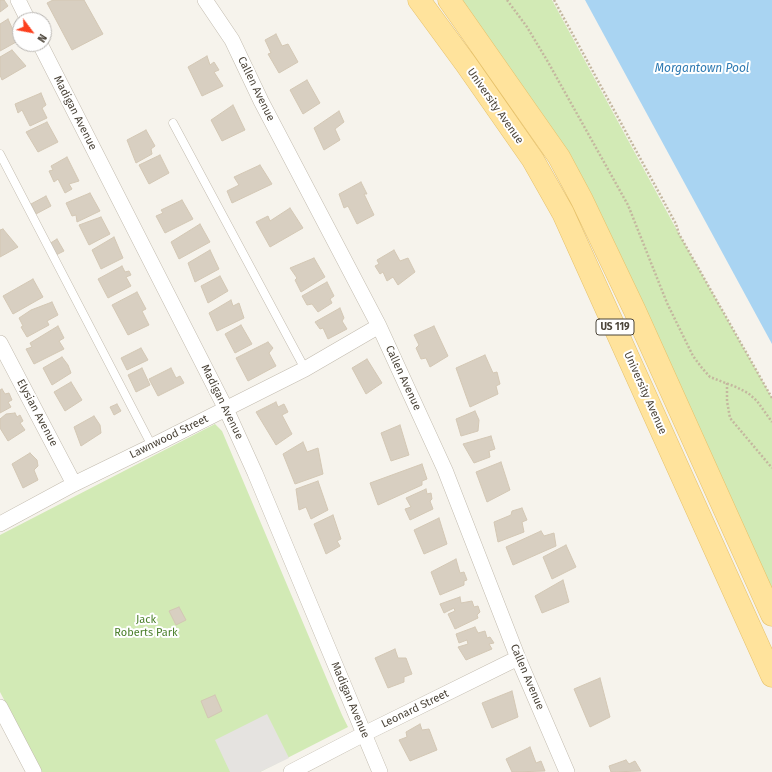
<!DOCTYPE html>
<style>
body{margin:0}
#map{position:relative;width:772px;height:772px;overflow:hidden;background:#f6f3ec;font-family:"Fira Sans",sans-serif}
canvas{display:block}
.north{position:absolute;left:12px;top:12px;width:40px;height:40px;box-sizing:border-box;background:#fff;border:1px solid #b7b4b0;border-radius:50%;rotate:122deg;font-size:11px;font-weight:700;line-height:16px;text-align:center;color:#4b4439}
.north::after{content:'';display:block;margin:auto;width:14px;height:18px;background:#fc3f1d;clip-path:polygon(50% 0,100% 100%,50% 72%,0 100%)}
</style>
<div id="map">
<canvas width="772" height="772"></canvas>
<div class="north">N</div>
</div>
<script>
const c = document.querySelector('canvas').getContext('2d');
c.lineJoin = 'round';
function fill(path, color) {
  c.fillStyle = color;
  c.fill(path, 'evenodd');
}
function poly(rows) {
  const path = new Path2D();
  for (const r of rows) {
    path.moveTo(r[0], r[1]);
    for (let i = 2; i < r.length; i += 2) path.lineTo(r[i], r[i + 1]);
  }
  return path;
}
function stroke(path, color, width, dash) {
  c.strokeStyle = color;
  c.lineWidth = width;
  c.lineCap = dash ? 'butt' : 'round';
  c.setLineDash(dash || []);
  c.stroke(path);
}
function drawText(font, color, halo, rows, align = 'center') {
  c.font = font + ' "Fira Sans",sans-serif';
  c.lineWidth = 4;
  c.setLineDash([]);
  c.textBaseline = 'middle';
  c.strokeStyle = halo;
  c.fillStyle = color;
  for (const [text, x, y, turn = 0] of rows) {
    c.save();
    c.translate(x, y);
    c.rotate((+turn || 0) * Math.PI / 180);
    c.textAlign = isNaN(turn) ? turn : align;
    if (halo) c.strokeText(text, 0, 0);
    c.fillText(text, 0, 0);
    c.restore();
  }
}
const green = poly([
 [457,0,552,0,679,234,772,398,772,617,563,152],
 [215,424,222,431,342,715,348,727,260,772,42,772,0,692,0,535]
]);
const parking = poly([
 [267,714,289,758,260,772,230,772,215,740]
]);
const water = poly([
 [585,0,772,0,772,344]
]);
const building = poly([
 [0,0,4,0,8,6,0,12,0,0],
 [53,0,84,0,103,34,72,50,47,3,53,0],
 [8,19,18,41,0,51,0,24,8,19],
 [276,34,282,46,288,44,298,62,279,73,268,54,271,53,265,40,276,34],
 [12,50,26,66,2,80,0,75,0,57,12,50],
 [207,56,210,65,214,62,219,70,214,72,223,86,202,96,188,67,207,56],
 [307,80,320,103,303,114,290,90,307,80],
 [41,93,46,105,42,108,47,118,30,126,22,110,18,113,15,104,41,93],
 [233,105,245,130,222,141,211,120,233,105],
 [339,111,344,122,335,129,340,140,324,150,314,128,339,111],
 [47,122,58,142,38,152,26,132,47,122],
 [146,130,155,146,151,149,152,154,136,163,127,140,146,130],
 [160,155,169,173,149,184,139,165,160,155],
 [67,157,79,181,69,184,72,189,65,193,58,179,54,182,49,171,53,170,51,166,67,157],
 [260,165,272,184,232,203,227,191,239,185,234,177,260,165],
 [361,182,367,194,364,194,374,215,357,224,348,206,344,208,339,194,361,182],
 [90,193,100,211,77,222,76,215,72,216,66,203,90,193],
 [46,196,51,206,36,214,31,204,46,196],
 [182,200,193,219,165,233,156,216,163,213,161,210,182,200],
 [290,208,303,228,270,247,256,222,268,216,270,221,290,208],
 [101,217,110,234,89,245,79,225,101,217],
 [200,224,210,242,179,259,171,242,200,224],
 [3,229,18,247,0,257,0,230,3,229],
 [114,237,123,258,101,269,92,250,114,237],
 [57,239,64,251,56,255,49,244,57,239],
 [210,250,219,269,195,282,188,263,210,250],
 [394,250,400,261,408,258,415,272,398,285,393,277,387,281,383,272,380,274,375,266,379,264,377,260,394,250],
 [314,258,325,277,301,292,295,280,297,278,290,268,314,258],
 [122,266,125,272,129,271,131,275,126,277,131,286,108,298,98,279,122,266],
 [220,276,228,291,208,303,201,286,220,276],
 [33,279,43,297,13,314,3,296,33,279],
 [327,282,334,296,330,299,332,303,318,312,312,304,307,305,302,296,327,282],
 [137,292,146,309,142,311,149,325,128,335,112,305,137,292],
 [231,300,233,306,239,303,244,318,217,331,209,313,231,300],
 [52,302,58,315,47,321,49,325,27,337,21,327,23,326,19,318,31,310,52,302],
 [340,308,344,318,342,321,347,329,328,339,323,328,320,329,315,322,340,308],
 [241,325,252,344,235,353,225,334,241,325],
 [58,326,64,338,59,341,64,349,34,364,26,349,32,347,30,343,58,326],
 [434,326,448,356,430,367,426,358,421,359,416,348,419,345,414,335,434,326],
 [268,342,273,348,269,353,276,366,248,381,236,358,268,342],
 [141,348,148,360,127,370,121,358,141,348],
 [485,355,493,373,497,372,500,384,496,386,498,394,470,407,456,368,485,355],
 [62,357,68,365,71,373,52,385,43,368,62,357],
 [367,359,382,383,366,394,352,368,367,359],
 [142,368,150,385,136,392,128,375,142,368],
 [171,368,176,378,180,376,184,383,158,396,149,379,171,368],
 [71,382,82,400,65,411,54,392,71,382],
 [2,389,5,394,9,393,12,400,8,402,11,407,0,413,0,390,2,389],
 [276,402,278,407,284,404,288,412,282,415,292,434,276,445,256,412,276,402],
 [117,404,121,411,114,415,110,407,117,404],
 [475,411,479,420,478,431,461,436,456,419,475,411],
 [15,413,17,417,20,415,23,421,20,423,25,430,8,441,0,428,0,419,6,414,15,413],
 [94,416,100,425,101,433,81,446,74,427,94,416],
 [400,425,409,455,391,461,381,433,400,425],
 [491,436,495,449,489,451,490,457,474,463,463,444,491,436],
 [303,442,307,452,318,448,323,474,295,484,283,454,303,442],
 [30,453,37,460,38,466,34,470,38,480,23,488,12,464,30,453],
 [501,462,510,490,487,502,476,472,501,462],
 [422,464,427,479,422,481,422,485,378,505,370,483,422,464],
 [318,481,328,510,311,519,306,507,299,510,296,489,318,481],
 [426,489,427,494,431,493,432,499,430,501,433,509,410,520,405,509,411,507,406,498,426,489],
 [522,508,527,520,522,522,524,532,498,542,494,522,511,515,512,511,522,508],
 [333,515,341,539,337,541,340,546,326,554,314,524,333,515],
 [439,518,447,544,424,554,414,530,439,518],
 [541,531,544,536,554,533,556,546,513,565,506,547,541,531],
 [566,545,576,567,552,579,543,557,566,545],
 [456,559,460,573,464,572,467,580,464,581,464,585,440,595,431,572,456,559],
 [563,580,569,602,542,613,535,596,563,580],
 [460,597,461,603,472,601,474,607,478,606,480,612,477,615,478,618,455,629,448,614,455,611,454,608,444,613,440,604,460,597],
 [179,607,186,620,176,625,169,611,179,607],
 [475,627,478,633,485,631,487,638,490,637,494,643,489,644,492,649,466,660,458,647,468,644,467,640,459,643,456,634,475,627],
 [395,649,398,658,406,658,412,674,404,677,404,682,388,688,375,658,395,649],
 [600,678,610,717,590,727,574,689,600,678],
 [512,691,518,717,492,728,482,703,512,691],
 [215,695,222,711,208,718,201,701,215,695],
 [420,724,422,730,429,729,437,750,410,761,399,740,407,737,406,732,420,724],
 [530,747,536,763,541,761,545,771,512,772,506,759,530,747],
 [626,760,629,764,635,761,641,771,611,772,609,766,626,760]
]);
const path = poly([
 [507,0,527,27,548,62,628,205,667,303,693,356,702,368,710,377,736,387,748,393,757,401,772,422],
 [554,0,676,224,679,234,772,398],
 [727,383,727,401,730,418,772,468]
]);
const service = poly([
 [173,123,305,369],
 [0,154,152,446]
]);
const minor = poly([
 [18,0,28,20],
 [205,0,232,40,261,101,379,326,445,470,518,658,567,772],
 [40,44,226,409,255,473,380,772],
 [0,343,74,484],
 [0,524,74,484,152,446,305,369,379,326],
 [0,707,34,772],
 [291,772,364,734,518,658]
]);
const primary = poly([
 [419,0,466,64,533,160,563,213,772,676],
 [449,0,559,157,582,200,635,311,772,615]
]);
const shields = [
 [615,327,38]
];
const shieldNames = [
 ["US 119",615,327]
];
const streetNames = [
 ["Callen Avenue",256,89,64],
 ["University Avenue",495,106,55],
 ["Madigan Avenue",75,113,63],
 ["Callen Avenue",403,378,65],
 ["University Avenue",645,393,66],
 ["Madigan Avenue",222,402,64],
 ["Elysian Avenue",37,413,62],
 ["Lawnwood Street",169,437,-26],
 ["Callen Avenue",527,677,67],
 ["Madigan Avenue",350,700,67],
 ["Leonard Street",415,709,-26]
];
const parkNames = [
 ["Jack",146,620],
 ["Roberts Park",146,633]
];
const waterNames = [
 ["Morgantown Pool",702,69]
];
fill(green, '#d2eab5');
fill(parking, '#e5e3e0');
fill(water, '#a9d4f2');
fill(building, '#d8cfc1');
stroke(building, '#d3c7b4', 1);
stroke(service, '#c2bbae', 9);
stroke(minor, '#c2bbae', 16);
stroke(primary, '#e6c16a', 23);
stroke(path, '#c4b79f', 2.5, [2, 2]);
stroke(service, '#fff', 8);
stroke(minor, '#fff', 15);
stroke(primary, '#ffe39c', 22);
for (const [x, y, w] of shields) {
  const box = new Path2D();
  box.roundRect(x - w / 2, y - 8, w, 16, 3);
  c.fillStyle = '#fff';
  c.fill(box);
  stroke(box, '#4b4439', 1);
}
drawText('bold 10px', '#4b4439', null, shieldNames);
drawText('11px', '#4b4439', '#fff', streetNames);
drawText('11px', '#4a7f2a', '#fff', parkNames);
drawText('italic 12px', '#2e7ab2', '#fff', waterNames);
</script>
